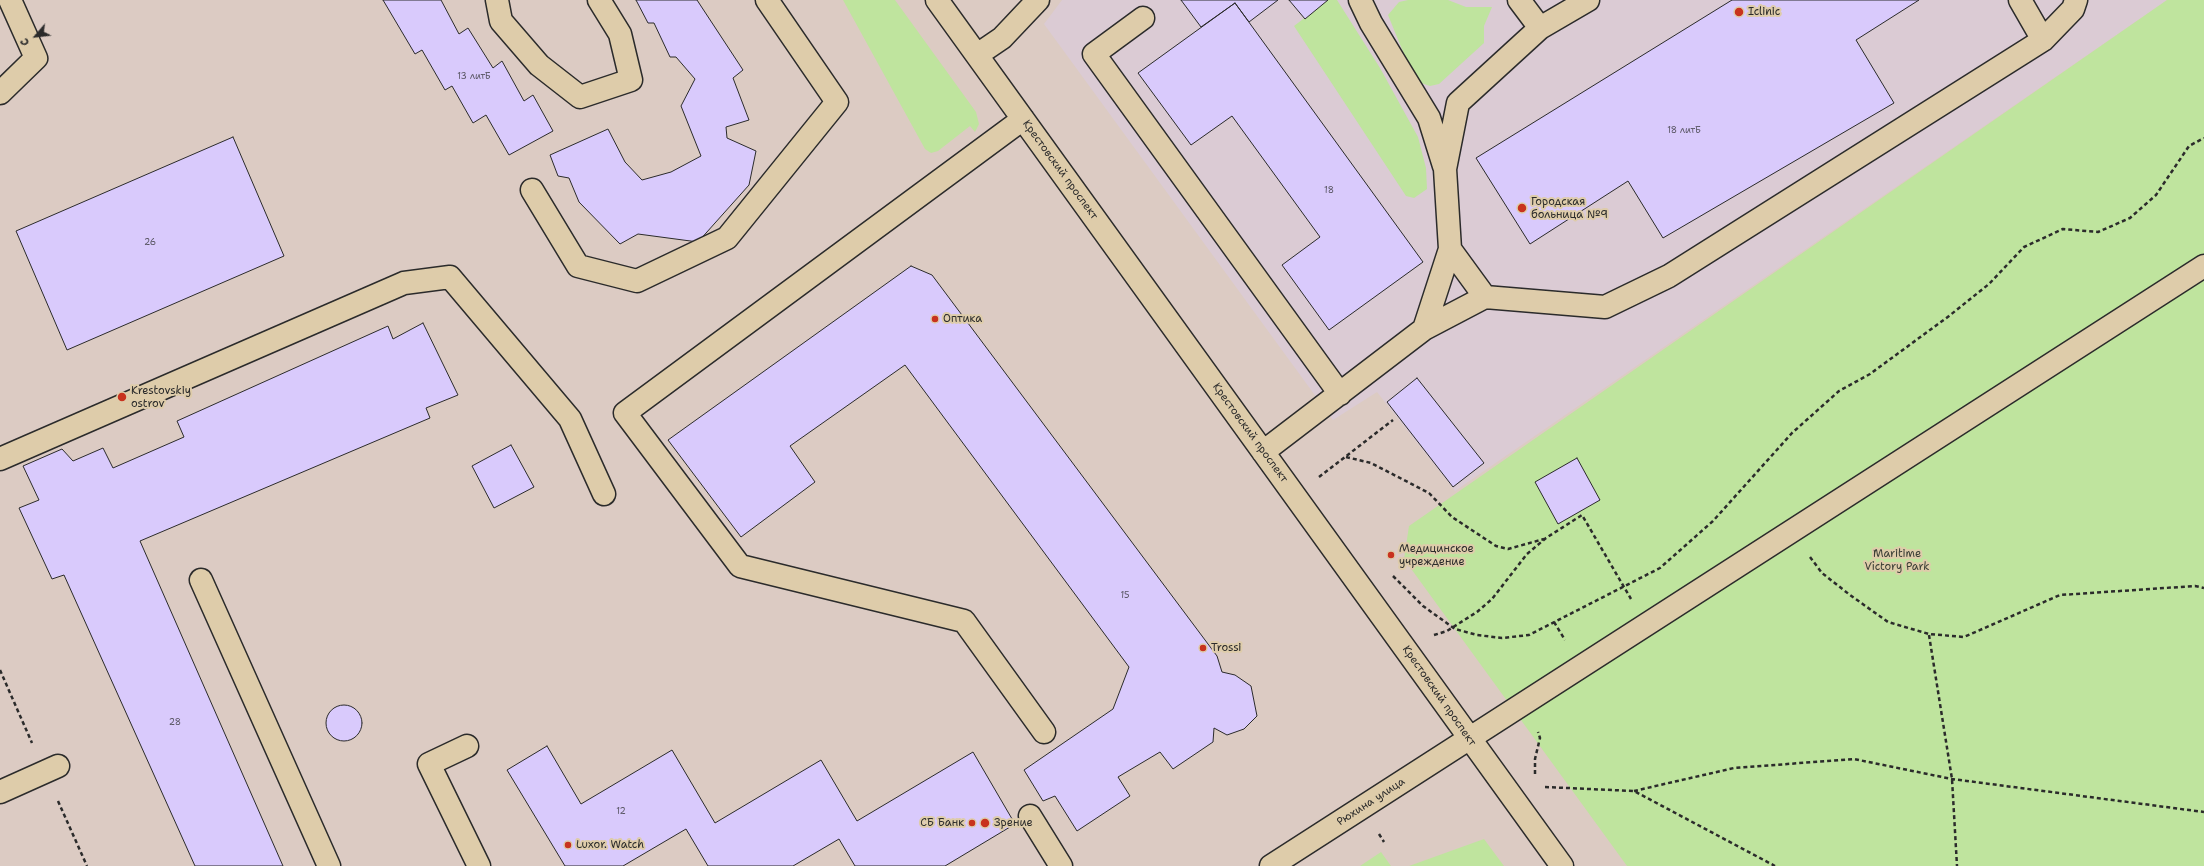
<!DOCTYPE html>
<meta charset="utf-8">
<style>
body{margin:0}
#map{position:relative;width:2204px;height:866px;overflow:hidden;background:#dccbc3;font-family:"Shantell Sans",sans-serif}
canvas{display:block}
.north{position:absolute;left:16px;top:16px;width:40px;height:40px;-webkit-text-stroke:3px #deccaa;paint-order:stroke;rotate:242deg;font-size:11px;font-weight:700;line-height:16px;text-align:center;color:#2b2b2b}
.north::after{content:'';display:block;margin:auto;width:14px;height:18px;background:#2b2b2b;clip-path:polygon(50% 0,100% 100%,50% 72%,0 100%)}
</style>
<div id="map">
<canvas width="2204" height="866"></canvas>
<div class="north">С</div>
</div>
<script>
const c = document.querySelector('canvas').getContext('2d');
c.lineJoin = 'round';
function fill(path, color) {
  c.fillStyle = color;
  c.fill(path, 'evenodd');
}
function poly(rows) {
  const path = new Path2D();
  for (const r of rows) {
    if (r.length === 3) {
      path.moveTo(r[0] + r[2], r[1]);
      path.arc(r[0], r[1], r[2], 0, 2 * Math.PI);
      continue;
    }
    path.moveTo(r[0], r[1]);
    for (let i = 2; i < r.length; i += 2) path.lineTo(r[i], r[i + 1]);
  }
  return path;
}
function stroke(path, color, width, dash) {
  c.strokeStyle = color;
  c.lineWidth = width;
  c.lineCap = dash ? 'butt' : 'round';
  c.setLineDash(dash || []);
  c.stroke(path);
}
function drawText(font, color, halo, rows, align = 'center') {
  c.font = font + ' "Shantell Sans",sans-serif';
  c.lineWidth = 4;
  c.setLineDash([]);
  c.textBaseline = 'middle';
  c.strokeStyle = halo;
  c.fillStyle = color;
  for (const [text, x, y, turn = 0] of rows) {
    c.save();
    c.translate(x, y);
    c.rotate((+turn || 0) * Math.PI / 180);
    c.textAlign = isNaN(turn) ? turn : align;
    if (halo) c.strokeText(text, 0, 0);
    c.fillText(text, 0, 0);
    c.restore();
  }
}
const built = poly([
 [1062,0,2167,0,1455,491,1377,392,1333,420,1044,24]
]);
const green = poly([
 [843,0,895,0,976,112,979,124,975,132,970,126,938,151,931,153,925,149],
 [1328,0,1337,0,1380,68,1418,137,1426,168,1427,189,1414,198,1406,196,1294,26],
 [1408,0,1448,0,1466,7,1492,7,1484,26,1484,43,1439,84,1430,86,1421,83,1408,64,1388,15,1399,2],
 [2167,0,2204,0,2204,866,1627,866,1404,559,1409,526],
 [1484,839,1504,866,1409,866],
 [1381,852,1391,866,1360,866]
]);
const building = poly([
 [383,0,441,0,459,34,468,28,493,68,502,61,524,101,533,95,553,131,509,155,486,115,473,123,452,86,445,90,422,50,415,54,383,0],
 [636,0,697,0,743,70,733,78,749,120,726,127,727,138,756,151,749,185,698,242,638,234,620,244,579,202,569,178,558,176,550,155,608,129,625,162,642,180,671,172,701,156,681,106,695,79,676,57,670,57,654,23,648,23,636,0],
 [1181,0,1278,0,1249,22,1235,3,1201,27,1181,0],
 [1289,0,1328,0,1305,19,1289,0],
 [1732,0,1919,0,1856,40,1894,103,1663,238,1628,181,1530,244,1476,158,1732,0],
 [1235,3,1423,262,1329,330,1282,265,1320,237,1232,116,1191,145,1138,73,1235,3],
 [233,137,284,256,67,350,16,231,233,137],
 [911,266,932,275,1217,656,1222,672,1235,675,1251,686,1257,716,1244,729,1227,735,1214,728,1213,742,1173,769,1160,752,1118,777,1130,796,1077,831,1055,796,1043,801,1024,770,1113,709,1129,667,905,365,790,446,815,482,741,537,668,440,911,266],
 [423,323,458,395,426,408,430,418,140,541,283,866,195,866,64,575,52,579,19,508,39,500,23,466,62,449,73,461,103,448,113,468,184,437,177,421,388,326,393,339,423,323],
 [1417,378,1484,463,1453,487,1387,402,1417,378],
 [511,445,534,487,494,508,472,466,511,445],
 [1577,458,1600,500,1558,524,1535,482,1577,458],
 [344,723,18],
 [547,746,581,804,672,750,715,823,821,760,857,821,973,752,1015,824,945,866,855,866,839,839,793,866,708,866,686,829,623,866,565,866,507,770,547,746]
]);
const path = poly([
 [1346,457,1371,463,1429,493,1452,517,1496,546,1508,549,1544,539],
 [1319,477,1393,420],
 [1810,557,1822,573,1850,595,1888,622,1929,634,1964,637,2060,595,2195,586,2204,588],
 [1393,576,1423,606,1455,629,1477,635,1502,638,1529,635,1660,568,1713,521,1792,433,1839,391,1870,374,1949,316,1989,284,2024,247,2063,229,2098,232,2130,218,2156,195,2189,146,2204,138],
 [1554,622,1565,640],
 [1434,635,1447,631,1477,612,1492,599,1527,554,1546,538,1582,515,1631,599],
 [1929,635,1952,779,1957,866],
 [0,670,32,743],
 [1535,774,1535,759,1540,738,1538,732],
 [1545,787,1634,791,1775,866],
 [1634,791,1734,768,1854,759,1952,779,2204,812],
 [58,801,87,866],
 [1379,834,1384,842]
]);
const minor = poly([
 [497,0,501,21,539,65,580,97,631,80,620,34,599,0],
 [937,0,1562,866],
 [1360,0,1371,23,1429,118,1444,166],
 [1519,0,1540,28],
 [2020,0,2043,40],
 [1143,18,1094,54,1340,394],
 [977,55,1002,38,1038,0],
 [0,93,36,58,10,0],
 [1023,119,625,413,740,566,964,621,1044,732],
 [532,190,578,266,637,281,727,238,837,102,767,0],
 [1485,297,1450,249,1445,169,1458,103,1540,28,1588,0],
 [1424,329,1450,249],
 [1263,452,1424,329,1485,297,1605,307,1669,276,2043,40,2073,9,2076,0],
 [0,459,404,283,450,277,570,419,604,494],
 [201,580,329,866],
 [467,746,429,764,479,866],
 [0,792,58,766],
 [1030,816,1061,866],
 [1271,866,2204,266]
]);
const markers = [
 [1739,12,5,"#c8321e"],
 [1522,208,5,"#c8321e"],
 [935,319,4,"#c8321e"],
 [122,397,5,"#c8321e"],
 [1391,555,4,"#c8321e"],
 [1203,648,4,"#c8321e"],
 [972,823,4,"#c8321e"],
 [985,823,5,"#c8321e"],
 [568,845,4,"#c8321e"]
];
const numberNames = [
 ["13 литБ",474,77],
 ["18 литБ",1684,131],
 ["18",1329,191],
 ["26",150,243],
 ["15",1125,596],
 ["28",175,723],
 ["12",621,812]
];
const poiNames = [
 ["Iclinic",1748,12],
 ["Городская",1531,202],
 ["больница №9",1531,215],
 ["Оптика",943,319],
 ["Krestovskiy",131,391],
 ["ostrov",131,404],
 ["Медицинское",1399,549],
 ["учреждение",1399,562],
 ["Trossi",1211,648],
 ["СБ Банк",964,823,"right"],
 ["Зрение",994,823],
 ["Luxor. Watch",576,845]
];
const streetNames = [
 ["Крестовский проспект",1060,170,54],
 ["Крестовский проспект",1250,433,54],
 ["Крестовский проспект",1439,696,55],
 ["Рюхина улица",1371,802,-33]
];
const parkNames = [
 ["Maritime",1897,554],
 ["Victory Park",1897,567]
];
fill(built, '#dbcbd4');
fill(green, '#bfe49e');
fill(building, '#d9cafc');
stroke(building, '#2b2b2b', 1);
stroke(minor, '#2b2b2b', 25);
stroke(path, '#2b2b2b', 2.5, [4, 3]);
stroke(minor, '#deccaa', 22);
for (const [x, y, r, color] of markers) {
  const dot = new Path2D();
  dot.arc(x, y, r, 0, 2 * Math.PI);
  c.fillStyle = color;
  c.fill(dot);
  stroke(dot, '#deccaa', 1.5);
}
drawText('9px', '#56535f', null, numberNames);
drawText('11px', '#2b2b2b', '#deccaa', poiNames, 'left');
drawText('11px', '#2b2b2b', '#deccaa', streetNames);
drawText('11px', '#3a3e36', '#deccaa', parkNames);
</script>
